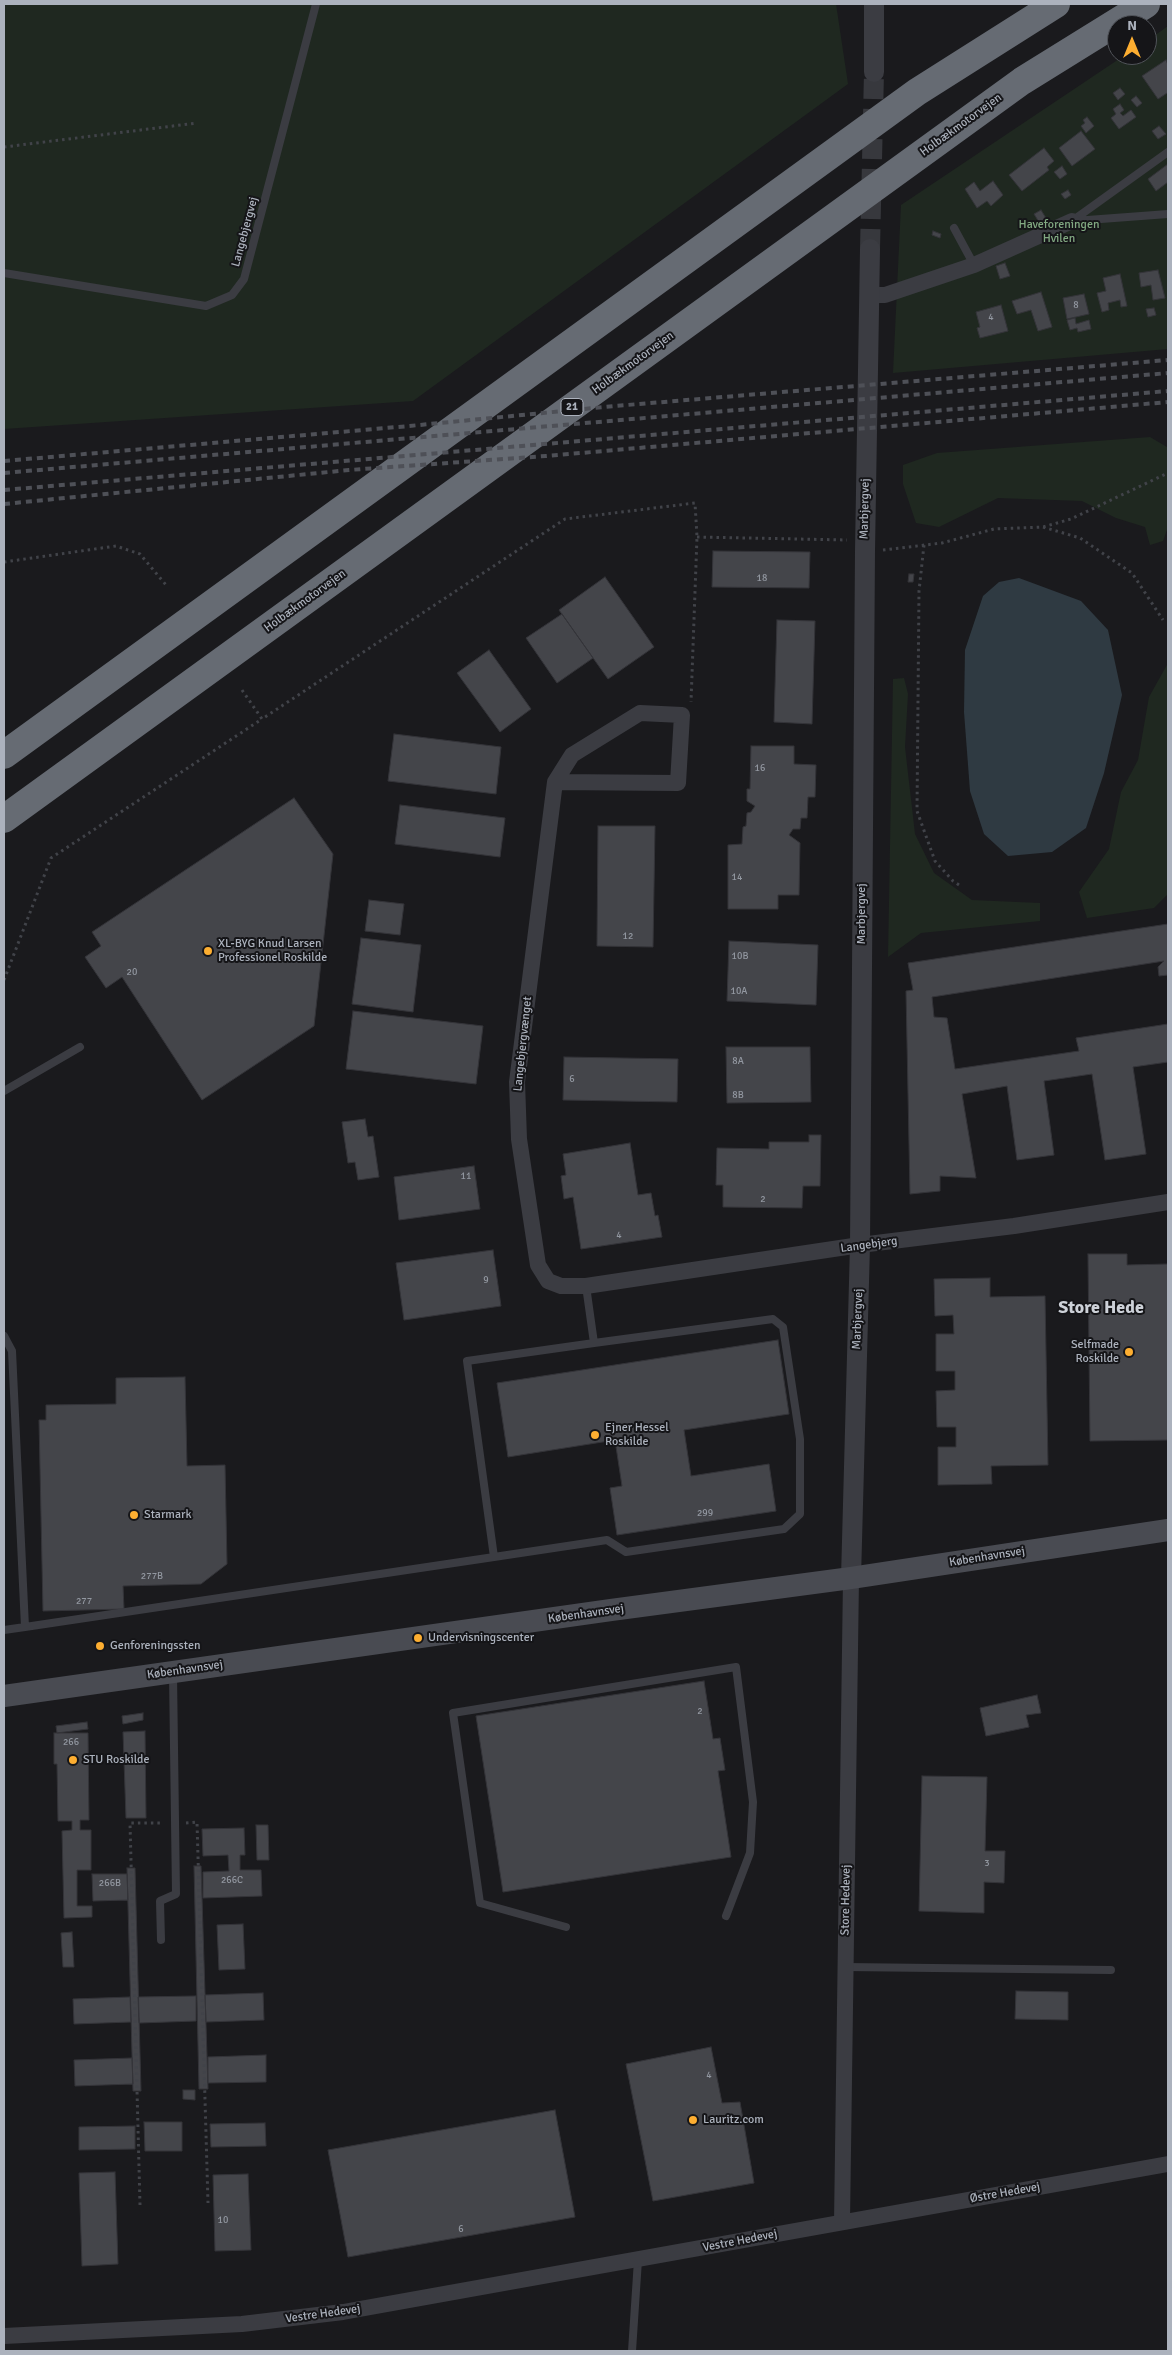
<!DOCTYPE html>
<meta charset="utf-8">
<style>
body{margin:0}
#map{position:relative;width:1172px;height:2355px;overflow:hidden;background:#1a1a1d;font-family:Signika,sans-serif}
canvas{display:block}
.frame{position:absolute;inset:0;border:5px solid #acb2bd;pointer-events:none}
.north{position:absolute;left:1107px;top:15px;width:50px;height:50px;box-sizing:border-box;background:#151518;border:1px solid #51545a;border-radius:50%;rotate:0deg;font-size:14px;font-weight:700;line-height:20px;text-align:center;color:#acb2bd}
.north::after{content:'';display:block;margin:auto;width:18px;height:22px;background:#fdae31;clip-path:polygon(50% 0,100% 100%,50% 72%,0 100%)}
</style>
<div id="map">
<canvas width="1172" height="2355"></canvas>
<div class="frame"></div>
<div class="north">N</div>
</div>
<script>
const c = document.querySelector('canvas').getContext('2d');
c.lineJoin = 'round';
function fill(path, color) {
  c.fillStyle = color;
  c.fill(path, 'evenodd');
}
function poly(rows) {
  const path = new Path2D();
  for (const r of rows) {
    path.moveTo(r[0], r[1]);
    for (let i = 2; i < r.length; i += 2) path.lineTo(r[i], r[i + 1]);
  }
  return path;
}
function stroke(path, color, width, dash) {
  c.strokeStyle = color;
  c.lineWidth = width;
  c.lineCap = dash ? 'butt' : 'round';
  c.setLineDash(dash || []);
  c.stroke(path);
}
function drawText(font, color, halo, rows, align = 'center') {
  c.font = font + ' Signika,sans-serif';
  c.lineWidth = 4;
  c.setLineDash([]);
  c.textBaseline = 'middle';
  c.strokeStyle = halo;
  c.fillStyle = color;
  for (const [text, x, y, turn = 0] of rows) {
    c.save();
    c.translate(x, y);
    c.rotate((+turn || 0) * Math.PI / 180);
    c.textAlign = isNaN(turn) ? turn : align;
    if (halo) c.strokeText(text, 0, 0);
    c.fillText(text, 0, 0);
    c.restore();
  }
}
const green = poly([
 [4,4,836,4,848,84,413,401,4,429],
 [1168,26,1168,349,893,373,901,205,1125,55,1147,55,1147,41],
 [1150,437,1167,447,1168,527,1163,541,1150,545,1145,527,1116,518,1082,501,998,498,939,527,916,523,903,484,903,465,937,453],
 [1168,663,1168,894,1154,908,1087,918,1079,892,1109,849,1121,792,1138,760,1149,697],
 [904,678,908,694,905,747,915,834,934,873,972,900,1040,903,1040,921,921,933,888,957,893,679]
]);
const water = poly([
 [1019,578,1081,601,1108,630,1122,695,1104,773,1086,828,1052,852,1008,856,984,834,970,791,964,712,965,650,983,596,999,582]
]);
const building = poly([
 [1166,60,1168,65,1168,96,1167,93,1158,99,1142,76,1166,60],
 [1120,88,1125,94,1118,100,1113,93,1120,88],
 [1136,96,1142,103,1137,107,1131,100,1136,96],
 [1120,104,1124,110,1120,113,1123,116,1131,110,1136,117,1119,129,1111,118,1116,114,1113,109,1120,104],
 [1087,117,1094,126,1086,133,1081,126,1085,123,1083,120,1087,117],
 [1159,126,1166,134,1158,139,1152,131,1159,126],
 [1081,131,1095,149,1072,166,1059,148,1081,131],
 [1044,148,1054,161,1047,167,1049,170,1022,191,1009,175,1044,148],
 [1168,164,1168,182,1156,191,1148,179,1168,164],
 [1062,166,1067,174,1060,179,1054,172,1062,166],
 [993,181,1003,195,991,206,987,201,977,208,965,189,974,182,980,191,993,181],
 [1068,190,1071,195,1065,199,1061,194,1068,190],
 [1041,210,1049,223,1042,227,1034,214,1041,210],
 [933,231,941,234,940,238,932,235,933,231],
 [1005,263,1010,276,1000,279,996,266,1005,263],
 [1158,270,1165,298,1153,300,1151,285,1141,287,1139,273,1158,270],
 [1120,274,1127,306,1121,307,1120,300,1108,303,1109,310,1102,312,1097,293,1106,291,1103,278,1120,274],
 [1041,292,1052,327,1038,331,1031,310,1017,314,1012,301,1041,292],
 [1084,294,1089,314,1067,319,1063,298,1084,294],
 [1001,305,1008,331,980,338,977,328,980,327,976,312,1001,305],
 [1154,308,1156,315,1148,317,1146,309,1154,308],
 [1075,318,1076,324,1089,320,1091,329,1078,332,1077,328,1070,330,1067,320,1075,318],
 [713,551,810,552,809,588,712,587,713,551],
 [909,574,914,574,913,582,908,582,909,574],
 [605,577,654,647,608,679,559,610,605,577],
 [562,614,593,658,557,683,526,638,562,614],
 [777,620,815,621,812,724,774,722,777,620],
 [489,650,531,709,500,732,457,673,489,650],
 [394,734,501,747,496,794,388,781,394,734],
 [751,746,794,746,794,764,816,765,815,797,808,797,807,818,801,818,800,829,793,829,789,835,800,843,799,895,778,895,778,909,728,909,728,845,742,844,743,827,746,826,747,813,751,812,755,806,747,801,747,789,750,789,751,746],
 [294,798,333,854,314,1026,202,1100,122,977,106,988,85,957,101,946,92,932,294,798],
 [400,805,505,818,500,857,395,844,400,805],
 [598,826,655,826,653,947,597,946,598,826],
 [369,900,404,904,400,935,365,931,369,900],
 [1168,924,1168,975,1159,976,1158,967,1164,961,932,997,934,1017,947,1018,955,1069,1079,1051,1076,1038,1168,1024,1168,1062,1133,1067,1146,1154,1105,1160,1092,1074,1044,1081,1054,1155,1017,1160,1007,1086,962,1094,976,1178,940,1176,940,1191,910,1194,906,991,913,990,908,963,1168,924],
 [361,938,421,945,413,1012,352,1004,361,938],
 [729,941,818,945,816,1005,727,1001,729,941],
 [353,1011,483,1026,476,1084,346,1069,353,1011],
 [726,1047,810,1047,811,1102,727,1103,726,1047],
 [564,1057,678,1059,677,1102,563,1100,564,1057],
 [365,1119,368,1137,373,1136,379,1177,358,1180,355,1162,348,1163,342,1122,365,1119],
 [809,1135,821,1135,820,1186,803,1186,802,1208,723,1207,723,1185,716,1185,717,1148,769,1149,769,1142,809,1142,809,1135],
 [630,1143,638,1195,651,1193,655,1216,658,1215,662,1237,581,1249,573,1197,564,1199,561,1176,566,1175,563,1154,630,1143],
 [474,1166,480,1209,399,1220,394,1177,474,1166],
 [493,1250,501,1306,404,1320,396,1263,493,1250],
 [1088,1254,1127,1254,1127,1265,1168,1264,1168,1440,1090,1441,1088,1254],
 [990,1278,990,1297,1045,1296,1048,1465,991,1466,992,1484,938,1485,938,1447,956,1447,956,1427,937,1427,936,1391,955,1390,955,1371,936,1371,936,1334,954,1334,953,1315,935,1316,934,1279,990,1278],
 [778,1340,789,1414,684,1430,691,1476,769,1464,776,1511,617,1535,610,1488,622,1486,615,1440,508,1457,497,1383,778,1340],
 [185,1377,187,1466,225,1465,227,1564,201,1584,123,1586,124,1609,43,1611,39,1420,46,1420,46,1405,116,1404,116,1378,185,1377],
 [704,1681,713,1739,720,1738,725,1770,718,1771,731,1857,503,1892,476,1716,704,1681],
 [1037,1695,1041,1713,1026,1715,1029,1727,986,1736,980,1708,1037,1695],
 [143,1713,143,1720,123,1724,122,1716,143,1713],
 [87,1722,88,1729,57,1733,56,1726,87,1722],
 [145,1731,146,1818,126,1818,123,1732,145,1731],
 [54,1733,88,1733,89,1820,80,1820,80,1830,91,1830,91,1870,77,1870,77,1906,92,1906,92,1917,64,1918,62,1831,72,1830,72,1821,58,1821,57,1764,54,1764,54,1733],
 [922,1776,987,1777,985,1851,1005,1851,1004,1883,984,1882,984,1913,919,1911,922,1776],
 [256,1825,268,1825,269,1860,257,1860,256,1825],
 [244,1828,245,1855,240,1855,240,1870,261,1870,262,1896,203,1898,203,1872,229,1871,228,1855,203,1856,202,1829,244,1828],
 [194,1866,201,1866,208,2089,199,2089,194,1866],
 [127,1868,135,1868,141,2091,133,2091,127,1868],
 [92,1874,127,1874,128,1900,93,1901,92,1874],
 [243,1924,245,1969,219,1970,217,1925,243,1924],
 [72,1932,74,1967,63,1967,61,1933,72,1932],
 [1016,1991,1068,1992,1068,2020,1015,2019,1016,1991],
 [263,1993,264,2020,206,2022,205,1995,263,1993],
 [196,1996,196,2021,139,2023,138,1997,196,1996],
 [130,1997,131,2022,74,2024,73,1999,130,1997],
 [711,2047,722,2103,740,2102,754,2183,653,2201,626,2064,711,2047],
 [266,2055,266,2082,208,2083,208,2057,266,2055],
 [132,2058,133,2084,75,2086,74,2060,132,2058],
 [183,2090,195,2090,195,2100,183,2099,183,2090],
 [555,2110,575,2217,348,2257,328,2150,555,2110],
 [144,2122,182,2122,182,2151,145,2151,144,2122],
 [265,2123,266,2146,211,2147,210,2124,265,2123],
 [135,2126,135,2149,79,2150,79,2127,135,2126],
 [115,2172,118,2264,82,2266,79,2173,115,2172],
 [248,2174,251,2250,215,2251,213,2175,248,2174]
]);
const tertiaryTunnel = poly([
 [870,249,874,72]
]);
const path = poly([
 [4,147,197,123],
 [1043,527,1080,538,1132,573,1163,620],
 [697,537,847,540],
 [924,545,919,591,917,811,935,861,953,881,962,887],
 [883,550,942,543,994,529,1043,527,1071,519,1168,473],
 [4,562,116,546,140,554,166,585],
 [242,690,262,719,565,519,695,503,697,537,691,702],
 [4,980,51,858,262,719],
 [186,1823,197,1822,208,2203],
 [140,2205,130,1823,163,1823]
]);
const service = poly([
 [1072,221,1168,152],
 [1074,221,1168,214],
 [954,228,974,265],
 [4,273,206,306,232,295,244,279,316,4],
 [4,1091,80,1047],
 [586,1286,594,1343,467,1361,494,1557,607,1540,626,1552,784,1529,800,1514,800,1439,783,1327,773,1319,594,1343],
 [4,1336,12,1351,25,1627,494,1557],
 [4,1630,25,1627],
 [566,1927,480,1903,453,1713,736,1667,753,1802,750,1853,726,1916],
 [161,1940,160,1901,176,1894,173,1674],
 [845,1967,1111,1970],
 [632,2351,638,2260]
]);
const minor = poly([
 [870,295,885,295,974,265,1072,221],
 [555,782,678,783,682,715,640,713,572,755,555,782,517,1082,519,1139,538,1265,548,1281,561,1286,586,1286,860,1245,1014,1226,1168,1202],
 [842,2222,851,1578],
 [4,2336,242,2324,343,2312,1168,2164]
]);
const tertiary = poly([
 [874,4,874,72],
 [851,1578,860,1245,865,551,870,249]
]);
const secondary = poly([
 [4,1696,611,1610,851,1578,1168,1530]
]);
const motorway = poly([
 [4,755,917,92,1056,4],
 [4,819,1022,81,1146,4]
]);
const rail = poly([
 [4,461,409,426,615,406,1168,360],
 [4,473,1168,373],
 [4,490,1168,391],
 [4,504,349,470,546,456,1168,402]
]);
const markers = [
 [208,951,5,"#fdae31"],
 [1129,1352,5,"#fdae31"],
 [595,1435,5,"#fdae31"],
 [134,1515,5,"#fdae31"],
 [418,1638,5,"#fdae31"],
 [100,1646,5,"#fdae31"],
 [73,1760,5,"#fdae31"],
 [693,2120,5,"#fdae31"]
];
const numberNames = [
 ["8",1076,305],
 ["4",991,317],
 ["18",762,578],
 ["16",760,768],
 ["14",737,877],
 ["12",628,936],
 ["10B",740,956],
 ["20",132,972],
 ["10A",739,991],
 ["8A",738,1061],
 ["6",572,1079],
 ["8B",738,1095],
 ["11",466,1176],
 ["2",763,1199],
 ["4",619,1235],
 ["9",486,1280],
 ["299",705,1513],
 ["277B",152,1576],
 ["277",84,1601],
 ["2",700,1711],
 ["266",71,1742],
 ["3",987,1863],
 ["266C",232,1880],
 ["266B",110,1883],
 ["4",709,2075],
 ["10",223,2220],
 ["6",461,2229]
];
const shields = [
 [572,407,22]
];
const shieldNames = [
 ["21",572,407]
];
const streetNames = [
 ["Holbækmotorvejen",961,125,-36],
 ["Langebjergvej",245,232,-75],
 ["Holbækmotorvejen",633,363,-36],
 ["Marbjergvej",865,509,-89],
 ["Holbækmotorvejen",305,601,-36],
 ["Marbjergvej",862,914,-90],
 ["Langebjergvænget",523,1044,-84],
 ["Langebjerg",869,1245,-8],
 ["Marbjergvej",858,1319,-88],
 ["Københavnsvej",987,1557,-9],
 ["Københavnsvej",586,1614,-8],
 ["Københavnsvej",185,1670,-8],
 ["Store Hedevej",846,1900,-89],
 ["Østre Hedevej",1005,2193,-10],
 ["Vestre Hedevej",740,2241,-11],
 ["Vestre Hedevej",323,2314,-8]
];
const parkNames = [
 ["Haveforeningen",1059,225],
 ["Hvilen",1059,239]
];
const poiNames = [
 ["XL-BYG Knud Larsen",218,944],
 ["Professionel Roskilde",218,958],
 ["Selfmade",1119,1345,"right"],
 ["Roskilde",1119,1359,"right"],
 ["Ejner Hessel",605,1428],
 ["Roskilde",605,1442],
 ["Starmark",144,1515],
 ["Undervisningscenter",428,1638],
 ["Genforeningssten",110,1646],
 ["STU Roskilde",83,1760],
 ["Lauritz.com",703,2120]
];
const districtNames = [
 ["Store Hede",1101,1308]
];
fill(green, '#1f2820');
fill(water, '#2f3a42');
fill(building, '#44454a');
stroke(building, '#343439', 1);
stroke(tertiaryTunnel, '#37383d', 20, [20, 10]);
stroke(path, '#414349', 3, [2.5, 4]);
stroke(service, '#3b3c42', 8);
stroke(minor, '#3b3c42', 16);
stroke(tertiary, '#3b3c42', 20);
stroke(secondary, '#494b52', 22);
stroke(motorway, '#666b73', 28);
stroke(rail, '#4e5057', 4, [6, 5]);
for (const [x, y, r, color] of markers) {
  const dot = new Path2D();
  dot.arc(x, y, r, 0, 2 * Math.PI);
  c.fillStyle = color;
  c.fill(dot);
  stroke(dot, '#151518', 2);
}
drawText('10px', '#9297a0', null, numberNames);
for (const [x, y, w] of shields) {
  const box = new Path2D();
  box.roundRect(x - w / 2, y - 8.5, w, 17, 4);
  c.fillStyle = '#151518';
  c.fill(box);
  stroke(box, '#acb2bd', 1);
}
drawText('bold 11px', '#acb2bd', null, shieldNames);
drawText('12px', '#acb2bd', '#151518', streetNames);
drawText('12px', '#82a982', '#151518', parkNames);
drawText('12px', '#acb2bd', '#151518', poiNames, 'left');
drawText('bold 18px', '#cdd1d8', '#151518', districtNames);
</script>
